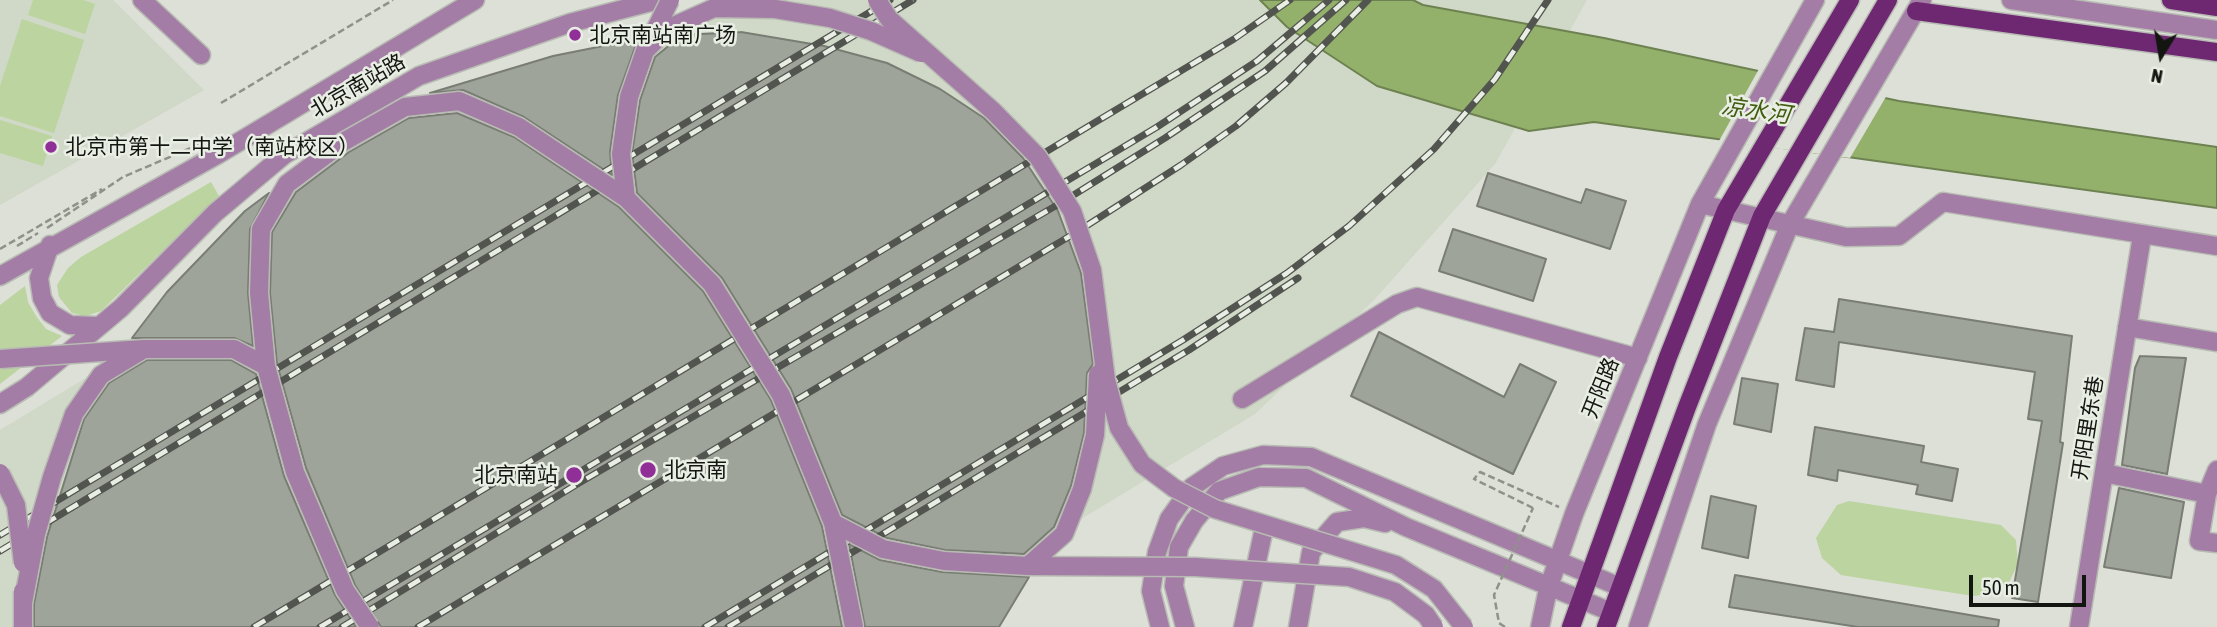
<!DOCTYPE html>
<meta charset="utf-8">
<style>
body{margin:0}
#map{position:relative;width:2217px;height:627px;overflow:hidden;background:#dce0d7;font-family:"Asap Condensed",sans-serif}
canvas{display:block}
.north{position:absolute;left:2126px;top:21px;width:70px;height:70px;-webkit-text-stroke:5px #e9eee4;paint-order:stroke;rotate:191deg;font-size:19px;font-weight:700;line-height:28px;text-align:center;color:#131511}
.north::after{content:'';display:block;margin:auto;width:24px;height:32px;background:#131511;clip-path:polygon(50% 0,100% 100%,50% 72%,0 100%)}
.scale{position:absolute;left:1969px;top:575px;width:117px;height:32px;box-sizing:border-box;border:4px solid #131511;border-top:0;padding-left:9px;font-size:21px;line-height:24px;white-space:nowrap;color:#131511;-webkit-text-stroke:5px #e9eee4;paint-order:stroke}
</style>
<div id="map">
<canvas width="2217" height="627"></canvas>
<div class="north">N</div>
<div class="scale">50 m</div>
</div>
<script>
const c = document.querySelector('canvas').getContext('2d');
c.lineJoin = 'round';
function fill(path, color) {
  c.fillStyle = color;
  c.fill(path, 'evenodd');
}
function poly(rows) {
  const path = new Path2D();
  for (const r of rows) {
    path.moveTo(r[0], r[1]);
    for (let i = 2; i < r.length; i += 2) path.lineTo(r[i], r[i + 1]);
  }
  return path;
}
function stroke(path, color, width, dash) {
  c.strokeStyle = color;
  c.lineWidth = width;
  c.lineCap = dash ? 'butt' : 'round';
  c.setLineDash(dash || []);
  c.stroke(path);
}
function drawText(font, color, halo, rows, align = 'center') {
  c.font = font + ' "Asap Condensed","Noto Sans SC",sans-serif';
  c.lineWidth = 5;
  c.setLineDash([]);
  c.textBaseline = 'middle';
  c.strokeStyle = halo;
  c.fillStyle = color;
  for (const [text, x, y, turn = 0] of rows) {
    c.save();
    c.translate(x, y);
    c.rotate((+turn || 0) * Math.PI / 180);
    c.textAlign = isNaN(turn) ? turn : align;
    if (halo) c.strokeText(text, 0, 0);
    c.fillText(text, 0, 0);
    c.restore();
  }
}
const built = poly([
 [0,0,113,0,204,90,0,205],
 [710,0,1587,0,1495,164,1374,300,1255,414,902,627,0,627,0,430]
]);
const green = poly([
 [33,0,83,0,95,4,85,34,28,15],
 [22,19,84,40,54,133,0,116,0,86],
 [0,120,52,136,43,166,0,153],
 [211,182,219,196,101,311,86,316,72,313,59,297,57,285,68,268,81,257],
 [25,286,28,302,36,316,46,329,62,336,0,384,0,305],
 [1849,501,2001,525,2016,540,2018,564,2009,582,1996,593,1973,596,1841,575,1822,558,1816,538,1837,505]
]);
const water = poly([
 [1260,0,1413,0,1423,5,1604,38,1899,101,2217,147,2217,208,1594,122,1529,131,1377,86,1287,27,1260,0]
]);
const pier = poly([
 [1760,67,1887,95,1850,158,1719,141]
]);
const building = poly([
 [741,32,824,46,887,63,940,89,984,118,1023,158,1058,211,1081,273,1093,364,1087,373,1084,433,1071,486,1054,527,1024,554,945,550,887,538,842,515,791,389,722,278,637,193,632,154,640,100,655,57,682,35,741,32],
 [638,39,618,95,610,152,612,175,524,117,463,90,430,93,553,56,638,39],
 [457,113,514,137,619,207,703,291,771,400,822,526,842,627,381,627,355,585,306,468,277,364,270,293,272,232,296,192,349,152,409,118,457,113],
 [1488,173,1581,203,1586,189,1626,201,1610,249,1477,206,1488,173],
 [269,193,250,229,248,293,253,346,234,338,132,338,167,292,245,211,269,193],
 [1453,229,1546,259,1533,301,1439,271,1453,229],
 [1839,299,2072,336,2060,442,2063,443,2038,602,2012,598,2042,421,2028,419,2035,372,1839,342,1834,387,1796,380,1805,328,1834,332,1839,299],
 [1379,332,1504,397,1520,364,1556,382,1513,474,1351,396,1379,332],
 [2140,356,2186,358,2167,474,2122,465,2135,368,2140,356],
 [147,360,231,360,256,374,284,476,335,595,356,627,34,627,34,604,47,537,84,419,109,383,147,360],
 [1742,378,1778,384,1771,432,1734,424,1742,378],
 [1815,427,1924,446,1921,462,1958,469,1952,501,1916,494,1918,485,1838,470,1837,481,1808,475,1815,427],
 [2119,488,2184,502,2171,578,2104,567,2119,488],
 [1711,496,1756,506,1748,558,1702,548,1711,496],
 [849,544,880,560,942,572,1029,577,999,627,865,627,849,544],
 [1735,575,1999,620,1998,627,1858,627,1729,607,1735,575]
]);
const path = poly([
 [221,103,393,0],
 [47,228,123,177,200,144],
 [17,246,38,233],
 [0,249,102,189],
 [1533,508,1474,479,1480,472,1559,507]
]);
const minor = poly([
 [142,0,201,55],
 [2011,0,2217,30],
 [1700,204,1846,237,1899,236,1943,202,2217,246],
 [50,245,39,278,42,298,50,313,70,325,96,326],
 [0,276,217,155,475,0],
 [2127,327,2216,342],
 [1242,399,1397,304,1417,297,1638,358],
 [0,404,27,387,121,308,215,213,284,155,419,76,570,23,658,0],
 [2217,470,2207,494,2199,541,2217,543],
 [2104,473,2207,494],
 [1160,627,1151,591,1157,552,1169,519,1192,487,1223,466,1263,455,1311,457,1620,587],
 [1185,627,1174,586,1179,547,1194,521,1219,491,1259,477,1306,478,1406,527,1611,612],
 [1243,627,1263,533],
 [1298,627,1311,552,1337,522,1364,518,1385,523],
 [1540,627,1548,589,1574,514,1700,204,1815,0],
 [1638,627,1707,424,1790,224,1922,0],
 [2079,627,2142,236]
]);
const major = poly([
 [2171,0,2217,7],
 [1916,11,2217,52],
 [1571,627,1668,357,1726,210,1850,0],
 [1606,627,1687,407,1762,216,1888,0]
]);
const rail = poly([
 [0,535,890,0],
 [0,551,913,0],
 [254,627,1234,39,1290,0],
 [320,627,1157,127,1257,61,1329,0],
 [342,627,579,483,1064,201,1165,138,1265,71,1346,0],
 [418,627,1080,230,1181,165,1236,126,1286,83,1368,0],
 [705,627,1183,340,1287,273,1349,226,1434,149,1495,79,1548,0],
 [728,627,1189,350,1298,278]
]);
const pathBridge = poly([
 [1505,627,1499,623,1494,595,1533,508]
]);
const minorBridge = poly([
 [877,0,889,19,993,111,1038,157,1072,211,1092,270,1106,380,1119,428,1142,464,1174,488,1215,509,1396,565,1434,589,1464,627],
 [645,51,667,29,714,8,775,9,830,18,871,31,921,53],
 [626,198,621,154,629,97,645,51,670,0],
 [0,359,144,349,234,349,266,366],
 [0,473,16,505,23,563],
 [833,523,883,549,944,561,1028,566,1195,567,1349,577,1395,592,1426,615,1434,627],
 [1028,566,1064,534,1082,489,1095,435,1098,374],
 [23,603,36,534,52,477,74,414,101,375,144,349],
 [23,627,23,591],
 [370,627,345,590,295,472,266,366,259,293,261,229,287,184,343,142,405,107,459,101,519,127,626,198,712,284,781,395,833,523,854,627]
]);
const markers = [
 [575,35,7,"#902f97"],
 [51,147,7,"#902f97"],
 [648,470,9,"#902f97"],
 [574,475,9,"#902f97"]
];
const poiNames = [
 ["北京南站南广场",589,35],
 ["北京市第十二中学（南站校区）",65,147],
 ["北京南",664,470],
 ["北京南站",558,475,"right"]
];
const streetNames = [
 ["北京南站路",358,86,-30],
 ["开阳路",1601,388,-68],
 ["开阳里东巷",2088,428,-81]
];
const waterNames = [
 ["凉水河",1756,111,8]
];
fill(built, '#d0d8c7');
fill(green, '#bcd49f');
fill(water, '#94b16b');
stroke(water, '#6d8250', 2);
fill(pier, '#dce0d7');
fill(building, '#9fa49a');
stroke(building, '#797d74', 2);
stroke(minor, '#b8bbb3', 21);
stroke(major, '#b8bbb3', 21);
stroke(path, '#8f928b', 2.5, [7, 3.5]);
stroke(minor, '#a37da5', 18);
stroke(major, '#6d2871', 18);
stroke(rail, '#52554f', 7);
stroke(rail, '#e9eee4', 4.5, [13]);
stroke(minorBridge, '#b8bbb3', 21, []);
stroke(pathBridge, '#8f928b', 2.5, [7, 3.5]);
stroke(minorBridge, '#a37da5', 18);
for (const [x, y, r, color] of markers) {
  const dot = new Path2D();
  dot.arc(x, y, r, 0, 2 * Math.PI);
  c.fillStyle = color;
  c.fill(dot);
  stroke(dot, '#e9eee4', 2.5);
}
drawText('21px', '#131511', '#e9eee4', poiNames, 'left');
drawText('21px', '#131511', '#e9eee4', streetNames);
drawText('italic 23px', '#425c10', '#e9eee4', waterNames);
</script>
